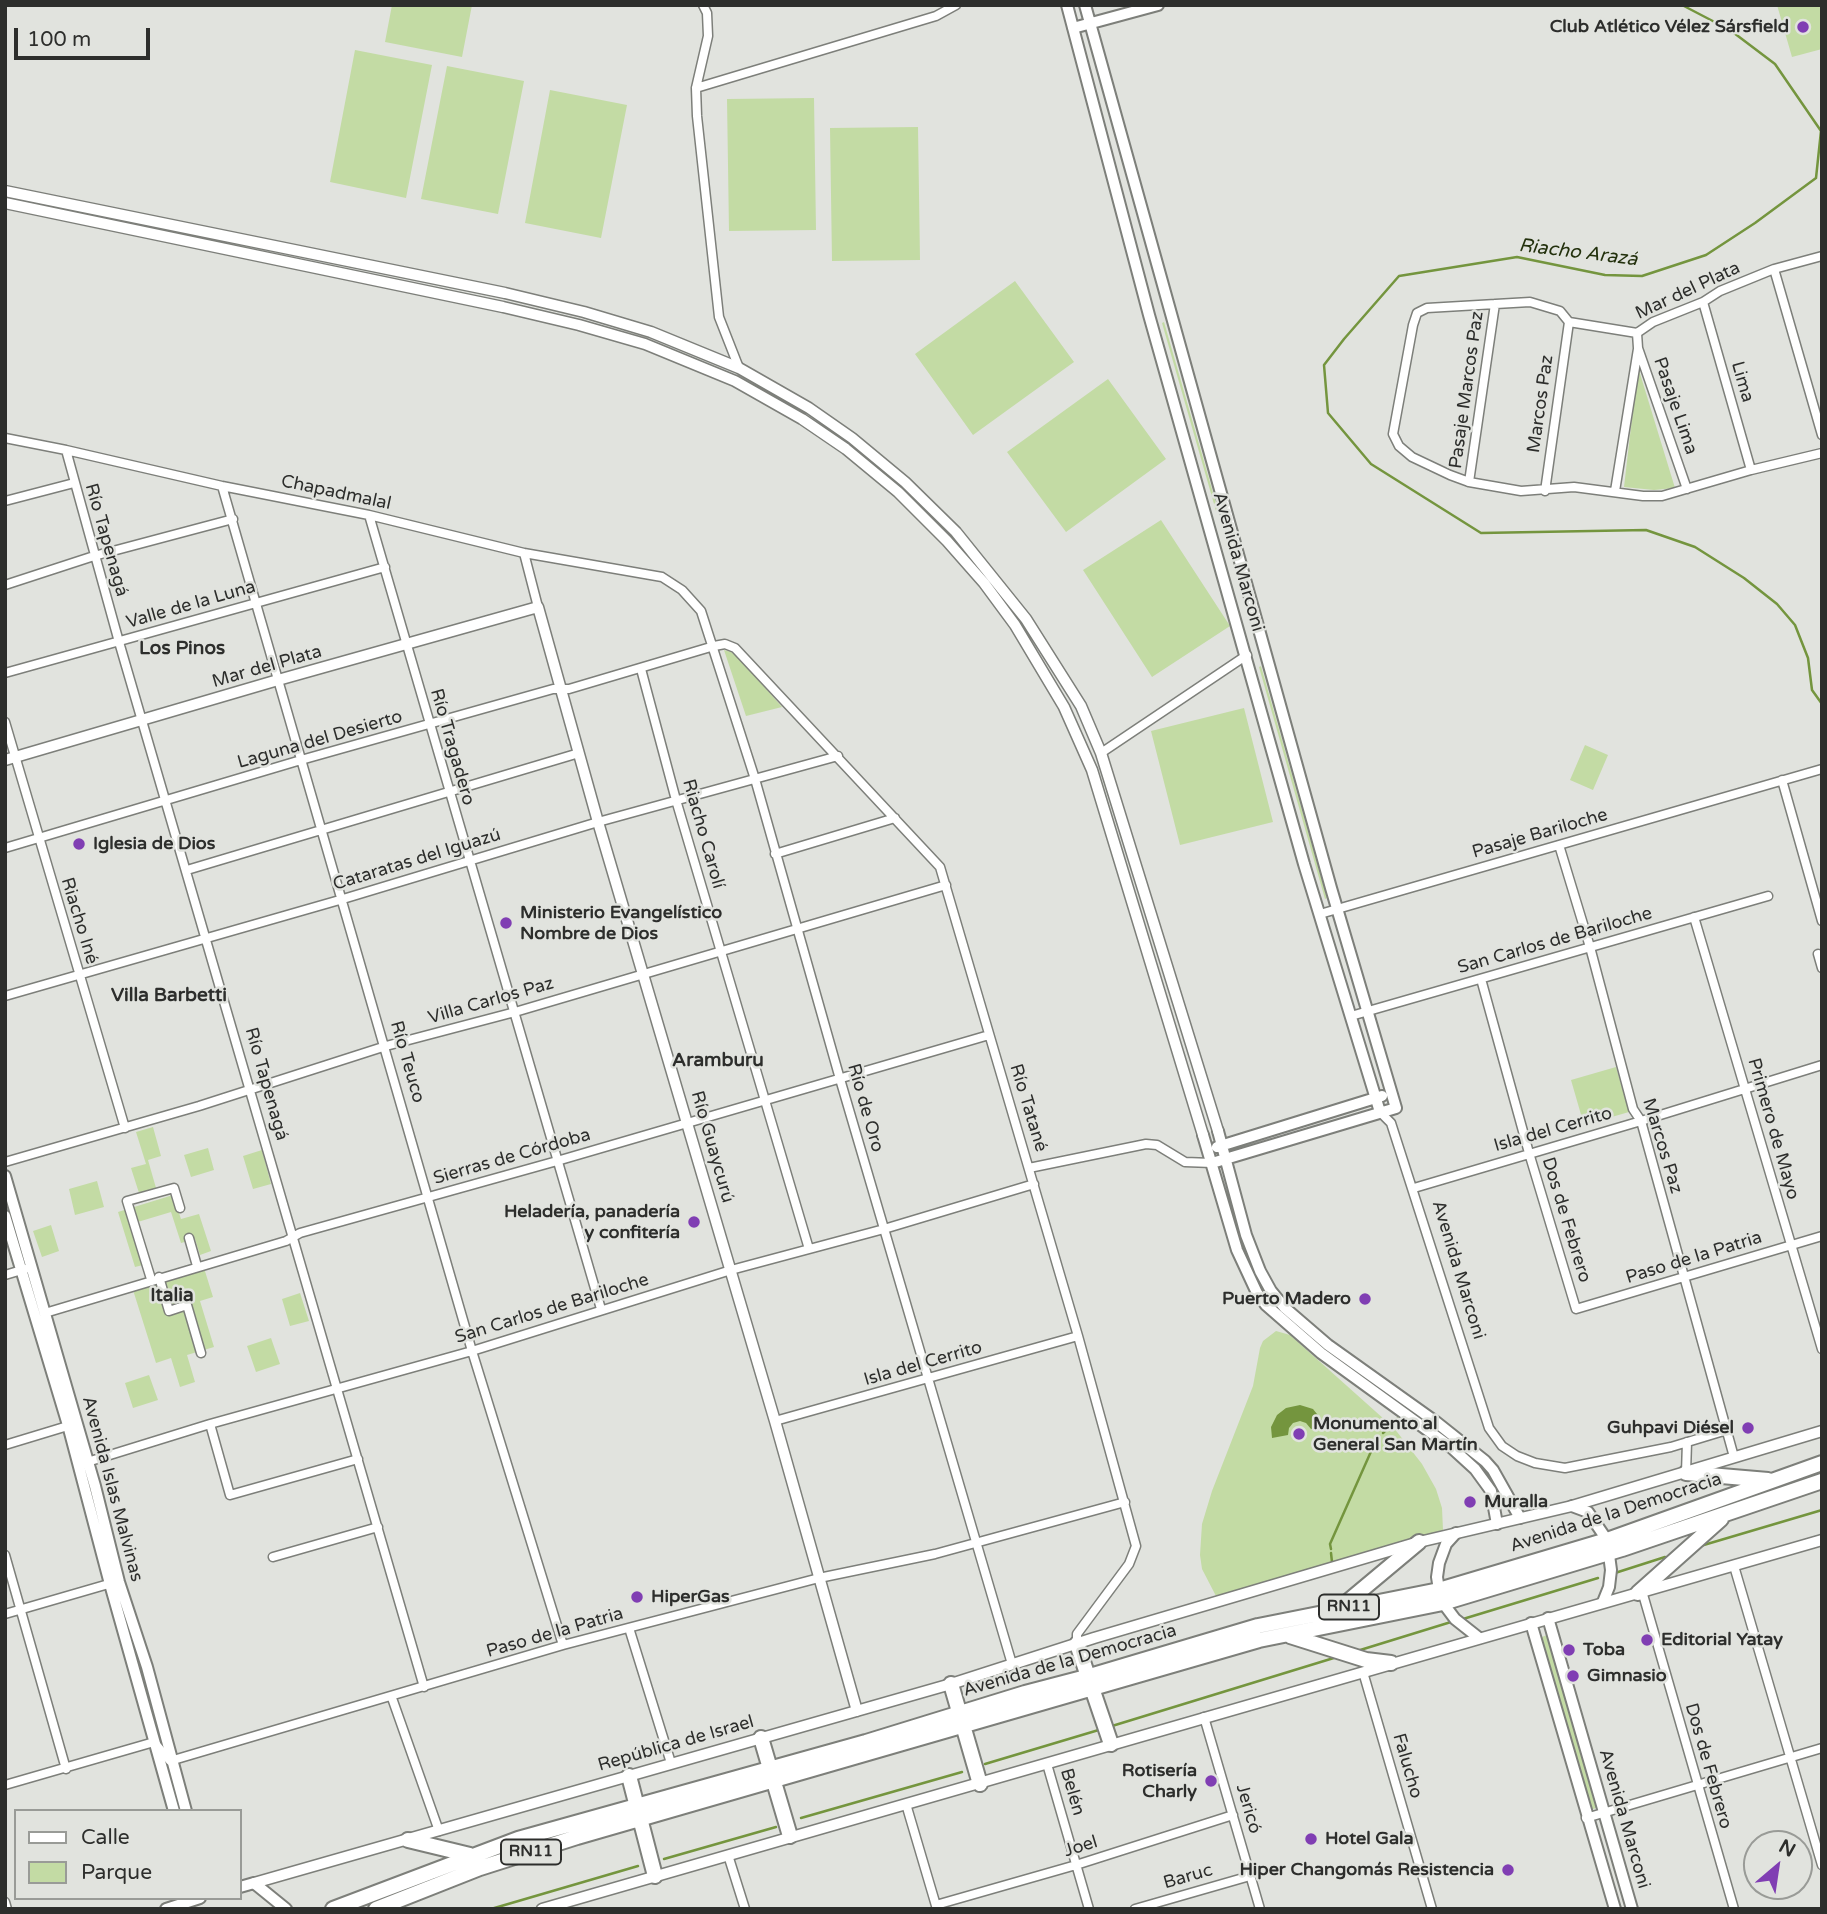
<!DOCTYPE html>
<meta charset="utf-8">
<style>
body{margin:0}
#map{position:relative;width:1827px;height:1914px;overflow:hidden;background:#e1e3de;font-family:"Varela Round",sans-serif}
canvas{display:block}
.frame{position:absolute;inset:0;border:7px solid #2d2e2c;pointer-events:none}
.legend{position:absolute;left:14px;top:1809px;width:228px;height:91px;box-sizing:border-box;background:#e1e3de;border:2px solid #999b97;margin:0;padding:9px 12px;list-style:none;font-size:21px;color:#2d2e2c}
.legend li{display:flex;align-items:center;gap:14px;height:35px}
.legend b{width:35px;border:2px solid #999b97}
.north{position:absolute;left:1743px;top:1830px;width:70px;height:70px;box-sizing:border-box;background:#e1e3de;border:2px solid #999b97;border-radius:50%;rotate:29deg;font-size:19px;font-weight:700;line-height:28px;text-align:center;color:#2d2e2c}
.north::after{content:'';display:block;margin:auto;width:24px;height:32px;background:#803eb3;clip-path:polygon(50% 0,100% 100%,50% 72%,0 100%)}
.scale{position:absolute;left:14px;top:28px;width:136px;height:32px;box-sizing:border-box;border:4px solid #2d2e2c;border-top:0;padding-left:9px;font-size:21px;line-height:24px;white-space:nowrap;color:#2d2e2c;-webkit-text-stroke:5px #e1e3de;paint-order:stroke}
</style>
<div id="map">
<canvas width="1827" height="1914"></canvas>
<div class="frame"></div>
<ul class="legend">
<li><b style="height:9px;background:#fff"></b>Calle</li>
<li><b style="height:19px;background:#c3dba4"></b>Parque</li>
</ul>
<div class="north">N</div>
<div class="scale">100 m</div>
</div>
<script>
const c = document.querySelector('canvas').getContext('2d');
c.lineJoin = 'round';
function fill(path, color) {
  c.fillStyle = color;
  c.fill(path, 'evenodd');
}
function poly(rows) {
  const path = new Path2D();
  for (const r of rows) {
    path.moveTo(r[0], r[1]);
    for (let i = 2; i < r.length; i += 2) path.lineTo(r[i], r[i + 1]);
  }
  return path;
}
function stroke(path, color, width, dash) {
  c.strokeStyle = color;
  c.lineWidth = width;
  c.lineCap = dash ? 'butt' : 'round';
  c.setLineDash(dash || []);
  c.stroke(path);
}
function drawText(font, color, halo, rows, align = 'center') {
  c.font = font + ' "Varela Round",sans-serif';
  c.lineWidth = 5;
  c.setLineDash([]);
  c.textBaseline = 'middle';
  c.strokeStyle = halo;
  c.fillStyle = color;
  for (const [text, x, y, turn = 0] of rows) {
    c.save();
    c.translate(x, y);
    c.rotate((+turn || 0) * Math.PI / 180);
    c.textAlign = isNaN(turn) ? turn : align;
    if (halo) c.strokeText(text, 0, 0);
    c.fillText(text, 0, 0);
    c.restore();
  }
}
const green = poly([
 [392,5,472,5,462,57,385,42],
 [1777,5,1822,5,1822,49,1792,57],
 [355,50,432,65,406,198,330,182],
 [447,66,524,81,498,214,421,199],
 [550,90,627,105,601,238,525,223],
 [814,98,816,230,729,231,727,99],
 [918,127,920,260,832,261,830,128],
 [1015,281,1074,362,973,435,915,354],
 [1164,322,1218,510,1216,511,1162,323],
 [1638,367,1675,488,1654,490,1624,487],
 [1108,379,1166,459,1066,532,1007,452],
 [1161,520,1230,626,1152,677,1083,570],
 [724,650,731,652,740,659,782,707,746,716],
 [1261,666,1327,898,1325,899,1259,667],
 [1244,708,1273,822,1180,845,1151,731],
 [1585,745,1608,755,1593,790,1570,780],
 [1616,1067,1629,1112,1584,1125,1571,1080],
 [153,1127,161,1156,148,1160,156,1188,139,1193,131,1168,146,1164,136,1132],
 [208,1148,214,1170,191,1177,184,1155],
 [262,1150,271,1184,253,1189,243,1156],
 [97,1181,104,1207,75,1215,69,1189],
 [173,1195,181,1219,199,1214,211,1251,200,1255,195,1239,181,1243,171,1212,131,1224,143,1265,135,1267,118,1212],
 [51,1225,59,1251,42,1257,33,1231],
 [204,1268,213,1297,200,1301,214,1347,187,1355,195,1382,180,1387,171,1358,156,1363,133,1290],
 [300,1293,309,1321,290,1326,282,1299],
 [1276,1331,1290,1335,1394,1428,1422,1464,1436,1489,1442,1508,1443,1530,1216,1596,1202,1569,1200,1555,1202,1524,1212,1491,1253,1386,1260,1348,1263,1341],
 [271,1338,280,1364,256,1372,247,1346],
 [149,1375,158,1400,133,1408,125,1383],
 [1547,1635,1596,1808,1590,1810,1542,1637]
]);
const water = poly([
 [1300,1405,1313,1409,1325,1424,1311,1429,1306,1423,1300,1421,1293,1423,1289,1428,1288,1435,1272,1438,1271,1427,1277,1415,1286,1408]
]);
const stream = poly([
 [1682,5,1730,30,1775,64,1821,131,1816,178,1755,223,1706,255,1642,276,1605,275,1517,257,1399,276,1344,339,1324,365,1328,413,1371,464,1481,533,1646,530,1695,547,1744,578,1777,604,1795,625,1808,658,1812,690,1822,704],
 [1383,1433,1398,1418],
 [1697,1547,1822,1510],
 [1331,1549,1330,1544,1373,1447],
 [1331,1553,1332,1562],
 [1615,1573,1665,1557],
 [1463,1619,1598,1578],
 [1357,1651,1451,1622],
 [1112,1726,1337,1657],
 [985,1764,1102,1729],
 [801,1818,962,1772],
 [664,1859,776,1827],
 [491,1909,638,1866]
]);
const minor = poly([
 [703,5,707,13,708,36,696,88,697,116,719,317,739,368],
 [696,88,936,16,956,5],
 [1822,256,1774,269,1720,291,1703,302,1653,322,1637,333,1569,322,1560,311,1530,302,1427,308,1417,313,1413,325,1393,434,1399,446,1412,457,1450,475,1469,482,1521,491,1574,487,1643,496,1662,496,1751,470,1822,453],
 [1774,269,1822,435],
 [1703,302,1751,470],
 [1637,333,1638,348,1687,489],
 [5,438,66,450,222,486,369,515,524,553,662,577,682,590,701,611,755,779,840,1079,1012,1664],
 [66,450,119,642,424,1687],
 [1469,482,1495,304],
 [222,486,472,1351,563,1645],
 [1545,491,1569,322],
 [1615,491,1638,349],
 [5,501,74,483],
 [369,515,601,1309],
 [524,553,538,607],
 [5,585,94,556,233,519],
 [641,669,676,800,809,1249],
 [5,673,385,567],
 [5,722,125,1128],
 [1101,753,1247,655],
 [1782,780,1822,921],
 [1559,845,1590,947,1633,1109,1641,1121,1734,1457],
 [5,848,301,760,553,689,569,689,714,646,725,644,735,648,940,867,1078,1336,1136,1546,1129,1564,1077,1634,1077,1644],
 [775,854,895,818],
 [187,870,579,753],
 [1320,914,1822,769],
 [1694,917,1822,1349],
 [1818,954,1822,968],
 [1481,979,1529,1153,1576,1309,1822,1236],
 [5,996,343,899,598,822,838,756],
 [1351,1016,1768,896],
 [1380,1112,1391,1123,1489,1428,1502,1446,1517,1456,1535,1463,1565,1468,1671,1447,1727,1430],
 [5,1162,199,1106,386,1046,515,1012,946,885],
 [1029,1168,1146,1144,1157,1145,1185,1162,1212,1163],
 [1414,1188,1641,1121,1822,1065],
 [189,1238,197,1266],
 [5,1275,25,1269],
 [159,1277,169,1311,187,1305,201,1353],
 [151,1279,127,1201,174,1188,180,1208],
 [45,1313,286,1241,300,1233,557,1161,989,1035],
 [775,1421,1078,1336],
 [210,1424,230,1495,358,1459],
 [5,1445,71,1425],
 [84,1463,210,1424,472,1351,731,1270,884,1229,1034,1184],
 [1686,1473,1687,1442],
 [5,1555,66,1769],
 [273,1557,378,1527],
 [1734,1566,1822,1865],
 [1642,1591,1734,1909],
 [5,1614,112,1583],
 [629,1628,671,1763],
 [1363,1672,1432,1909],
 [392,1698,439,1831],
 [1204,1717,1260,1909],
 [1047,1764,1089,1909],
 [5,1785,154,1742,170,1761,563,1645,819,1578,935,1554,1125,1502],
 [906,1804,937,1909],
 [1586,1818,1822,1748],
 [728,1855,745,1909],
 [5,1902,7,1909],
 [936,1905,1076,1865,1233,1815],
 [1135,1909,1250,1876]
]);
const tertiary = poly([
 [5,191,505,293,584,312,651,332,739,368,809,408,852,438,905,482,956,532,1026,619,1081,706,1101,753,1218,1131],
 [5,203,503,307,579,325,645,344,735,381,802,419,846,449,898,492,947,541,984,583,1015,625,1064,707,1092,770,1203,1135],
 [5,760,278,680,538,607,598,822,775,1421,857,1711],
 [254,1883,951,1684,1094,1638,1419,1542,1572,1506,1822,1431],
 [542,1909,1822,1540]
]);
const secondary = poly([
 [1067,5,1149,315,1304,864,1380,1112],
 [1085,5,1331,888,1396,1108,1212,1163],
 [1073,28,1158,5],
 [1218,1131,1246,1235,1260,1271,1271,1291,1285,1308,1328,1345,1436,1422,1485,1461,1493,1470,1520,1518],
 [1203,1135,1237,1250,1257,1293,1266,1305,1321,1353,1452,1448,1475,1469,1491,1491,1497,1524],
 [1217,1147,1382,1096],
 [5,1176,95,1486,119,1582,147,1667,186,1811],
 [5,1216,68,1425,110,1584,174,1811],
 [1572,1506,1588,1512,1607,1540,1611,1570,1609,1587,1603,1602],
 [1456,1533,1446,1544,1439,1563,1437,1577,1439,1590,1443,1603,1455,1619,1479,1638],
 [1548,1618,1632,1909],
 [1531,1623,1615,1909],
 [240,1887,254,1883,286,1909],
 [166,1909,200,1898]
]);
const trunk = poly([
 [1686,1473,1768,1480],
 [1638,1593,1721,1519],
 [1340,1608,1419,1542],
 [1290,1636,1366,1660,1391,1663],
 [1077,1644,1111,1744],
 [951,1684,980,1784],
 [761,1738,790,1836],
 [629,1776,655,1876],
 [408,1840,470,1855],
 [333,1909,518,1839,866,1742,1025,1693,1090,1676,1258,1626,1439,1590,1607,1540,1822,1463],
 [376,1909,480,1868,577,1837,1259,1640,1443,1603,1622,1549,1822,1481]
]);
const markers = [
 [1803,27,7,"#803eb3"],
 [79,844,7,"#803eb3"],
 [506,923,7,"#803eb3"],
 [694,1222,7,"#803eb3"],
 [1365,1299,7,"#803eb3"],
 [1748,1428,7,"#803eb3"],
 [1299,1434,7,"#803eb3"],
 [1470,1502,7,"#803eb3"],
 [637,1597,7,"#803eb3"],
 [1647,1640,7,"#803eb3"],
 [1569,1650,7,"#803eb3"],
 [1573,1676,7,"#803eb3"],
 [1211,1781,7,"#803eb3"],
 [1311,1839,7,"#803eb3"],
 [1508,1870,7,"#803eb3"]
];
const shields = [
 [1349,1607,60],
 [531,1852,60]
];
const shieldNames = [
 ["RN11",1349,1607],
 ["RN11",531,1852]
];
const poiNames = [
 ["Club Atlético Vélez Sársfield",1789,27,"right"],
 ["Iglesia de Dios",93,844],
 ["Ministerio Evangelístico",520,913],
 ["Nombre de Dios",520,934],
 ["Heladería, panadería",680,1212,"right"],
 ["y confitería",680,1233,"right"],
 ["Puerto Madero",1351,1299,"right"],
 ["Monumento al",1313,1424],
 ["General San Martín",1313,1445],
 ["Guhpavi Diésel",1734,1428,"right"],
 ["Muralla",1484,1502],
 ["HiperGas",651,1597],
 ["Editorial Yatay",1661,1640],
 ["Toba",1583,1650],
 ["Gimnasio",1587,1676],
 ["Rotisería",1197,1771,"right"],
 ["Charly",1197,1792,"right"],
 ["Hotel Gala",1325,1839],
 ["Hiper Changomás Resistencia",1494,1870,"right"]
];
const streetNames = [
 ["Mar del Plata",1688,291,-25],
 ["Lima",1742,382,74],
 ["Pasaje Marcos Paz",1467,390,-82],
 ["Marcos Paz",1541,404,-82],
 ["Pasaje Lima",1675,406,71],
 ["Chapadmalal",336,493,12],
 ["Río Tapenagá",106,540,74],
 ["Avenida Marconi",1238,562,74],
 ["Valle de la Luna",191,605,-16],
 ["Mar del Plata",267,667,-16],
 ["Laguna del Desierto",320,740,-16],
 ["Río Tragadero",452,747,74],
 ["Riacho Carolí",703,834,74],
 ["Pasaje Bariloche",1540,834,-16],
 ["Cataratas del Iguazú",417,860,-17],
 ["Riacho Iné",79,921,73],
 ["San Carlos de Bariloche",1555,941,-16],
 ["Villa Carlos Paz",491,1001,-16],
 ["Río Teuco",407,1062,74],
 ["Río Tapenagá",266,1084,74],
 ["Río de Oro",865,1108,74],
 ["Río Tatané",1028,1108,73],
 ["Primero de Mayo",1773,1129,74],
 ["Isla del Cerrito",1553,1130,-16],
 ["Marcos Paz",1662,1146,73],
 ["Río Guaycurú",712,1147,74],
 ["Sierras de Córdoba",512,1157,-16],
 ["Dos de Febrero",1566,1220,73],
 ["Paso de la Patria",1694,1258,-17],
 ["Avenida Marconi",1458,1270,73],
 ["San Carlos de Bariloche",552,1309,-17],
 ["Isla del Cerrito",923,1364,-16],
 ["Avenida Islas Malvinas",112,1489,75],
 ["Avenida de la Democracia",1616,1513,-18],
 ["Paso de la Patria",555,1633,-16],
 ["Avenida de la Democracia",1070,1661,-16],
 ["República de Israel",676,1744,-16],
 ["Falucho",1407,1766,74],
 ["Dos de Febrero",1708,1766,74],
 ["Belén",1072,1792,74],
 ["Jericó",1248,1809,74],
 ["Avenida Marconi",1624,1819,74],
 ["Joel",1081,1847,-17],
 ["Baruc",1188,1877,-16]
];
const waterNames = [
 ["Riacho Arazá",1578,253,7]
];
const neighbourhoodNames = [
 ["Los Pinos",182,649],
 ["Villa Barbetti",169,996],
 ["Aramburu",718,1061],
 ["Italia",172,1296]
];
fill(green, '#c3dba4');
fill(water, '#74953e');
stroke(stream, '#74953e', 2.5);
stroke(minor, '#7d7f7a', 11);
stroke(tertiary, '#7d7f7a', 13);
stroke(secondary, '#7d7f7a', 14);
stroke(trunk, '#7d7f7a', 18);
stroke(minor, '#fff', 8);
stroke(tertiary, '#fff', 10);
stroke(secondary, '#fff', 10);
stroke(trunk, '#fff', 14);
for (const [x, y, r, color] of markers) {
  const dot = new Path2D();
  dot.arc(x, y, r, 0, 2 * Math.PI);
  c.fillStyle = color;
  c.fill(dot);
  stroke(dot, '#e1e3de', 2.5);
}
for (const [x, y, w] of shields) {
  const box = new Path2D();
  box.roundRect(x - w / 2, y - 12.5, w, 25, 5);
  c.fillStyle = '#e1e3de';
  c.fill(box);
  stroke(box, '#2d2e2c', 2);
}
drawText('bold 16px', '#2d2e2c', null, shieldNames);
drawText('bold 18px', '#2d2e2c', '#e1e3de', poiNames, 'left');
drawText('18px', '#2d2e2c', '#e1e3de', streetNames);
drawText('italic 19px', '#23310d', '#e1e3de', waterNames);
drawText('bold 19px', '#2d2e2c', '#e1e3de', neighbourhoodNames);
</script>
